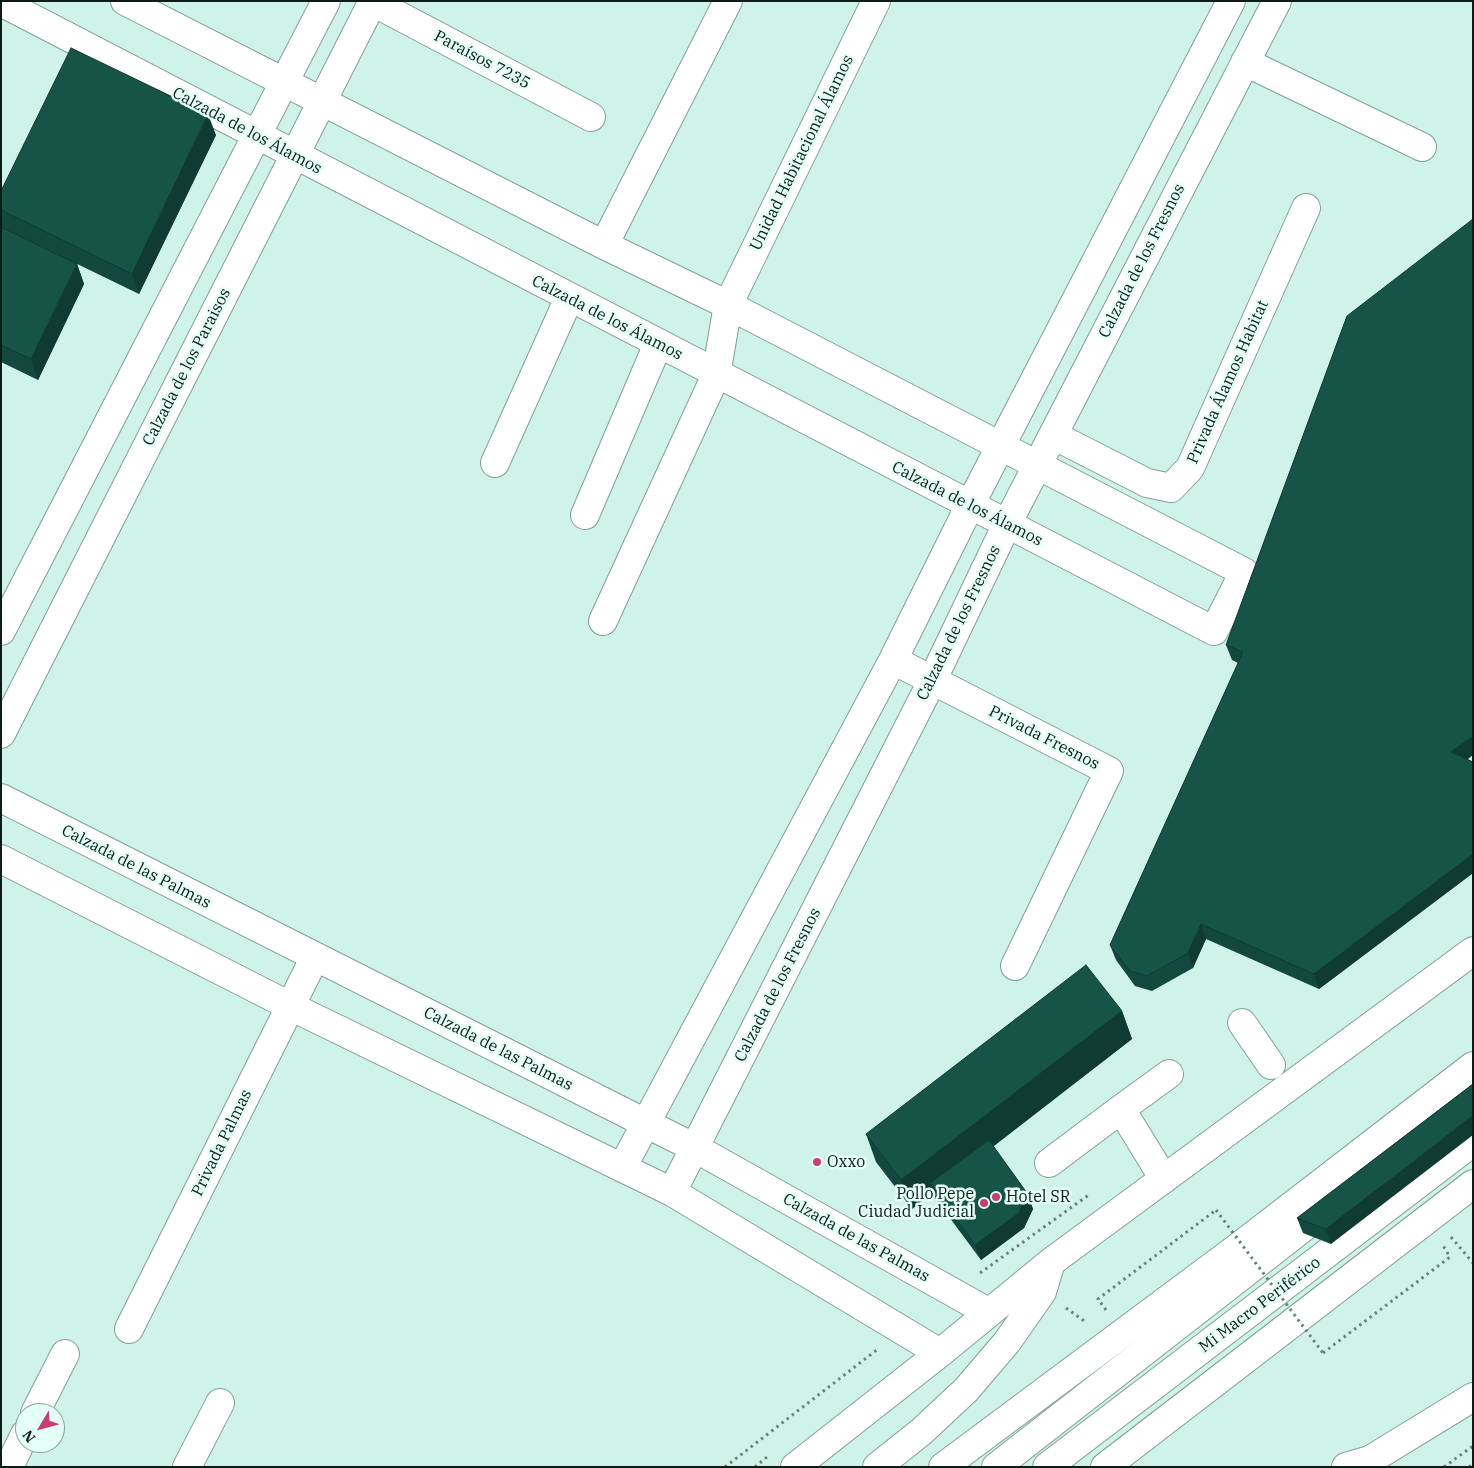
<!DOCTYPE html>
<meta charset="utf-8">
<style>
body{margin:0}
#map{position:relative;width:1474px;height:1468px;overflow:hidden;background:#d0f3e9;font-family:"IBM Plex Serif",serif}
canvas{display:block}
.frame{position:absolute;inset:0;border:2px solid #0e1c18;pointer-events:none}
.north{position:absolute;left:15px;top:1403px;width:50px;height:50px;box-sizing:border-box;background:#e3fff7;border:1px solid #8ea49e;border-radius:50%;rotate:233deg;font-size:14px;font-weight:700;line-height:20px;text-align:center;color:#0e1c18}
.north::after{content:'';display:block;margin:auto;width:18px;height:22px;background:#c73e79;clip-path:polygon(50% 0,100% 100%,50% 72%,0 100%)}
</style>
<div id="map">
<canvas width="1474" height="1468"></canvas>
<div class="frame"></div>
<div class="north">N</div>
</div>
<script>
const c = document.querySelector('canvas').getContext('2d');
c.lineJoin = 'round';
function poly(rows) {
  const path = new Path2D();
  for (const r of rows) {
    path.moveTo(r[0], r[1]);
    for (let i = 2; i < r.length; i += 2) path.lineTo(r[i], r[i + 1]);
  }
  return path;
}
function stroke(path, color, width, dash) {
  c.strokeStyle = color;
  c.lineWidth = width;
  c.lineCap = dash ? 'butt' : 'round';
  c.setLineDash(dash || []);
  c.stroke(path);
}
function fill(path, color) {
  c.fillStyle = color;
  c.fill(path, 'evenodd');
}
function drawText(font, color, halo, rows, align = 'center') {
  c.font = font + ' "IBM Plex Serif",serif';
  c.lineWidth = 5;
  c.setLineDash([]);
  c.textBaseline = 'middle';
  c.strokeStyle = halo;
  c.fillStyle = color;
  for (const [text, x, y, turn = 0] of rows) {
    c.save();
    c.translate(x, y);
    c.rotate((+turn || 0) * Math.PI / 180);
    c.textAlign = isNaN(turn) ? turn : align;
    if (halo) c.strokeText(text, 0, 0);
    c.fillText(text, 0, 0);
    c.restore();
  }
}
const path = poly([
 [1451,1237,1473,1263],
 [980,1273,1090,1194],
 [1066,1308,1087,1323],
 [1106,1310,1098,1299,1216,1210],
 [1323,1353,1450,1257,1442,1244],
 [725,1467,878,1349],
 [755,1467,767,1457],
 [1444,1467,1473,1446],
 [1469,1467,1473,1464]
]);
const minor = poly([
 [1,2,1214,631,1244,572,728,305,604,245,125,1],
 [373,2,591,117],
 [1245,62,1422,147],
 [604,245,728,1],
 [1053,435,1147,483,1171,488,1190,468,1306,208],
 [495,463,569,298],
 [585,515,658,344],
 [603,621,716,375,728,305,876,1],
 [1,631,326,1],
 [893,660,1109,771,1015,966],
 [1,734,373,1],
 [1,798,695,1148,988,1312],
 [1,859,290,1006,672,1192,940,1353],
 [1242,1023,1271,1065],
 [1049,1163,1121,1109],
 [622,1168,893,660,970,505,1231,1],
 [1164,1179,1121,1109,1169,1074],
 [672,1192,932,681,1007,524,1277,1],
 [129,1329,315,957],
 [35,1413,65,1354],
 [9,1467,25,1434],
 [187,1467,220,1403],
 [795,1467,940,1353,1051,1262,1473,951],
 [877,1467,921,1432,966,1390,1007,1342,1042,1292,1051,1262],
 [996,1467,1331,1206],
 [1047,1467,1473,1142],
 [1346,1467,1370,1460,1473,1397]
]);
const highway = poly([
 [943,1467,1237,1248,1473,1066],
 [1105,1467,1473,1184]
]);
const pathBridge = poly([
 [1216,1210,1323,1353]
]);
const wall = poly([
 [216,135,139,294,1,227,1,191],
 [1,227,77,264,84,284,38,380,1,362],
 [1347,316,1467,759,1473,762,1473,873,1319,989,1206,939,1193,968,1152,991,1135,986,1116,960,1110,945,1238,663,1232,660,1226,645],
 [1122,1011,1132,1039,993,1146,1027,1193,1033,1209,1024,1228,981,1260,935,1198,933,1192,912,1209,876,1162,866,1134],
 [1473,1084,1331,1244,1303,1233,1297,1218]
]);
const shadedWall = poly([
 [208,114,216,135,139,294,132,274],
 [77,264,84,284,38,380,31,359],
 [1473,736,1473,755,1457,768,1451,752],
 [1473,854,1473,873,1319,989,1314,974],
 [1201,924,1206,939,1193,968,1188,953],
 [1122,1011,1132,1039,936,1191,930,1183,933,1192,912,1209,901,1180],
 [1473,1115,1473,1135,1331,1244,1326,1229],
 [1027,1193,1033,1209,1024,1228,981,1260,975,1245]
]);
const building = poly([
 [71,48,208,114,132,274,1,210,1,191,71,48],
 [1473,219,1473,736,1451,752,1473,762,1473,854,1314,974,1201,924,1188,953,1147,976,1130,971,1110,945,1243,652,1226,645,1347,316,1473,219],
 [1,227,77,264,31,359,1,345,1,227],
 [1086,965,1122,1011,901,1180,866,1134,1086,965],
 [1473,1084,1473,1115,1326,1229,1297,1218,1473,1084],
 [989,1140,1027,1193,1019,1213,975,1245,930,1183,989,1140]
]);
const markers = [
 [817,1162,5,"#c73e79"],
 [996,1197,5,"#c73e79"],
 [984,1203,5,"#c73e79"]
];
const streetNames = [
 ["Paraísos 7235",482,60,28],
 ["Calzada de los Álamos",247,131,28],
 ["Unidad Habitacional Álamos",802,153,-64],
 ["Calzada de los Fresnos",1142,261,-63],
 ["Calzada de los Álamos",607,318,27],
 ["Calzada de los Paraisos",187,367,-63],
 ["Privada Álamos Habitat",1228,382,-66],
 ["Calzada de los Álamos",967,504,27],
 ["Calzada de los Fresnos",959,623,-64],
 ["Privada Fresnos",1044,738,27],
 ["Calzada de las Palmas",136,867,27],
 ["Calzada de los Fresnos",778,985,-63],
 ["Calzada de las Palmas",498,1049,27],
 ["Privada Palmas",222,1143,-64],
 ["Calzada de las Palmas",856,1238,29],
 ["Mi Macro Periférico",1260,1305,-37]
];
const poiNames = [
 ["Oxxo",827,1162],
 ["Pollo Pepe",974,1194,"right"],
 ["Ciudad Judicial",974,1212,"right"],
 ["Hotel SR",1006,1197]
];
stroke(minor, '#7fa097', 30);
stroke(highway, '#7fa097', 30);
stroke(path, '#6b837c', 3, [2.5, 4]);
stroke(minor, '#fff', 28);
stroke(highway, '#fff', 28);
stroke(pathBridge, '#6b837c', 3, [2.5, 4]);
fill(wall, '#12483d');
fill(shadedWall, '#0f3b32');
fill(building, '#155447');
stroke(building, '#0f3b32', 1);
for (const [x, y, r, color] of markers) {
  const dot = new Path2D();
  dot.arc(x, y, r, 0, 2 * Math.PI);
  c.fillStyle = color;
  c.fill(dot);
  stroke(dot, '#e3fff7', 2);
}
drawText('16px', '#0e1c18', '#e3fff7', streetNames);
drawText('16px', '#0e1c18', '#e3fff7', poiNames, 'left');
</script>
